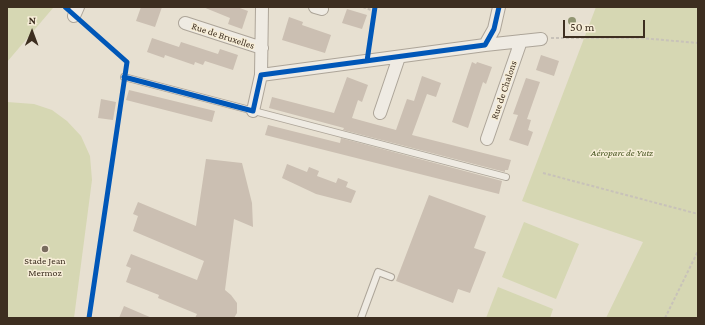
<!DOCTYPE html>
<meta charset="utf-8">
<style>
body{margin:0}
#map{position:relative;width:705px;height:325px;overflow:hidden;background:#e7e0d1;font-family:"Crimson Pro",serif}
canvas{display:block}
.frame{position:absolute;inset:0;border:8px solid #3d2e20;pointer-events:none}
.north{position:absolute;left:12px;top:12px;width:40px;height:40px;-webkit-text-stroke:3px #f7eed8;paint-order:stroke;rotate:1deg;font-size:11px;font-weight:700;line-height:16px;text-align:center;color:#3d2e20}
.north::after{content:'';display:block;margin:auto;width:14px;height:18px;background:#3d2e20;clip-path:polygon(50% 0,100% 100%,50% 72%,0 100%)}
.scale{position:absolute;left:563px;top:20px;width:82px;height:18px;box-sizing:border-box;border:2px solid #3d2e20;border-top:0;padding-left:5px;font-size:12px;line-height:14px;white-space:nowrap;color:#3d2e20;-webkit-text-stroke:3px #f7eed8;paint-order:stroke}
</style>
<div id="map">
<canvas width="705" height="325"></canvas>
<div class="frame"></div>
<div class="north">N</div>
<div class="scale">50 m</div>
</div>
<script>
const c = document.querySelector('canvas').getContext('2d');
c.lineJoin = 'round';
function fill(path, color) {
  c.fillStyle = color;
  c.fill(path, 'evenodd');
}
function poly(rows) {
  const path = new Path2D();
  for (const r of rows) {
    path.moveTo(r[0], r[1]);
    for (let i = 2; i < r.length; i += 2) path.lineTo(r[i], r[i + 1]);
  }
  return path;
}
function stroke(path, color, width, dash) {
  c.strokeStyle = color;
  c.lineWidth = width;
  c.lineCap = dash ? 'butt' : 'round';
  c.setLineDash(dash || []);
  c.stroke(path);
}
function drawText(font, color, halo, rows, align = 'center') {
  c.font = font + ' "Crimson Pro",serif';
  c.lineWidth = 3;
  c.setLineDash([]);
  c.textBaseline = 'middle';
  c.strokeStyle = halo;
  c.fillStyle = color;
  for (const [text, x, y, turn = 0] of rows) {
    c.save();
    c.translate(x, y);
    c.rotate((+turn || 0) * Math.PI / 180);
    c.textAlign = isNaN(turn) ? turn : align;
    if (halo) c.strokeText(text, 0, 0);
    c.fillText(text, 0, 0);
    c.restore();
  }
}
const green = poly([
 [7,7,53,8,7,62],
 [596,7,698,7,698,318,606,318,643,242,522,201],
 [7,102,34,104,52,110,67,121,81,136,90,156,92,180,74,318,7,318],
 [524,222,579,244,556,299,502,277],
 [498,287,553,309,550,318,486,318]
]);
const building = poly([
 [141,7,162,7,155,27,136,21],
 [203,7,237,7,248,11,242,29,228,24,230,18],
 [347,9,367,15,362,29,342,23],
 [289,17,303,22,302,25,331,35,325,53,282,40],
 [152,38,179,47,181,42,218,54,220,49,238,55,233,70,205,61,203,65,195,62,194,65,165,55,164,58,147,52],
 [541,55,559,61,554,76,536,70],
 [472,62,476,64,477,62,492,67,486,84,483,82,468,128,452,122],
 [422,76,441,83,436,97,427,94,412,135,511,160,508,170,505,170,505,172,343,130,344,128,269,108,272,97,334,113,347,77,368,85,362,102,358,100,352,118,396,130,407,99,414,101],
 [526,78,540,82,527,119,531,120,528,130,533,132,528,146,509,140,518,115,513,114],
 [129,90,215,111,212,122,126,100],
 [101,99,116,102,113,120,98,118],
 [268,125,340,143,341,138,502,181,499,194,265,135],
 [206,159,242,163,252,203,253,227,234,219,225,290,231,295,237,303,237,313,234,318,195,318,197,314,158,298,159,295,126,282,131,268,126,266,131,254,197,280,204,261,133,231,138,216,133,214,138,202,196,226],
 [287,164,307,172,309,167,319,171,317,176,336,183,338,178,348,182,346,187,356,191,351,203,316,194,282,178],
 [429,195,486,216,474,248,486,252,470,293,458,289,453,303,396,281],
 [124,306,152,318,119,318]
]);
const path = poly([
 [363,7,374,11],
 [551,38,641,38,698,43],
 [369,49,375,7],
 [543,173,698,214],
 [665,318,698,251]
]);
const service = poly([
 [124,77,506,177],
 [361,318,378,272,391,277]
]);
const minor = poly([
 [315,7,322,9],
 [74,16,78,7],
 [185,23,262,48],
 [485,45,541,39],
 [261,75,262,7],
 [253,111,261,75,485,45,494,29,499,7],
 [380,113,399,57],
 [487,139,521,41]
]);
const cycleway = poly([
 [65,7,127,62,89,318],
 [367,61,375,7],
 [124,77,253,111,261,75,485,45,494,29,499,7]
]);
const trees = [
 [572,21]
];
const markers = [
 [45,249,4,"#786c5e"]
];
const streetNames = [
 ["Rue de Bruxelles",223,36,18],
 ["Rue de Chalons",504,90,-71]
];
const parkNames = [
 ["Aéroparc de Yutz",622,153]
];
const poiNames = [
 ["Stade Jean",45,261],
 ["Mermoz",45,273]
];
fill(green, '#d6d7b3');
fill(building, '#cbbfb2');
stroke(service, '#ada599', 8);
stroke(minor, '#ada599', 14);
stroke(path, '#c8c2b9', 2, [3, 2]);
stroke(service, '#efebe3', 6);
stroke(minor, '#efebe3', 12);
stroke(cycleway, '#0057b8', 5);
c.fillStyle = '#929673';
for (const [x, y] of trees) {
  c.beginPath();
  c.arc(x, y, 4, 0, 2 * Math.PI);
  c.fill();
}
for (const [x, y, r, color] of markers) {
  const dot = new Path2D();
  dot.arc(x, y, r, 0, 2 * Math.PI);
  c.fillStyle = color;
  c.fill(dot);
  stroke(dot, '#f7eed8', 1.5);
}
drawText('10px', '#3d2e20', '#f7eed8', streetNames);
drawText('italic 10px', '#4d5a26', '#f7eed8', parkNames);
drawText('10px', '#3d2e20', '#f7eed8', poiNames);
</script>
